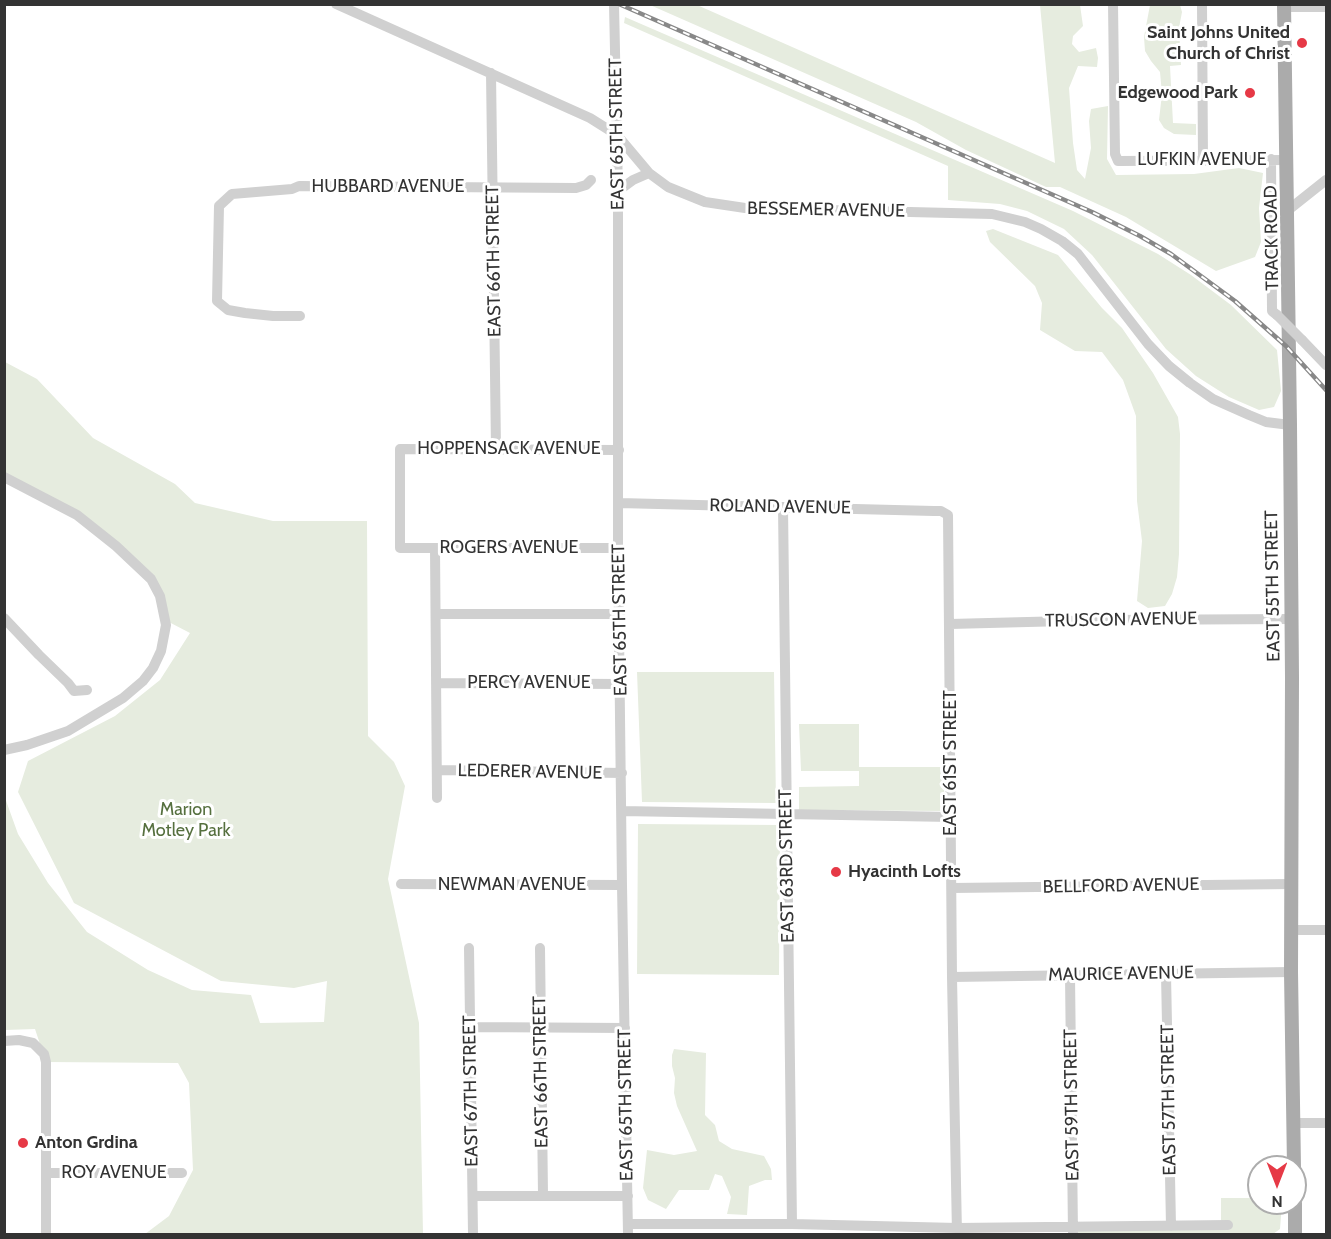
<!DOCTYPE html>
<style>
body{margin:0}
#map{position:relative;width:1331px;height:1239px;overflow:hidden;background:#fff;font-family:Cabin,sans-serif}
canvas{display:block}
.frame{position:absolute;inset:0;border:6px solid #333;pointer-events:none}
.north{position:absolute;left:1247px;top:1155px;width:60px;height:60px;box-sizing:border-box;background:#fff;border:2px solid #adadad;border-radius:50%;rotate:180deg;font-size:16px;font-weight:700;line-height:24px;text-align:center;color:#333}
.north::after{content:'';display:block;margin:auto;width:21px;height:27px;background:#e63946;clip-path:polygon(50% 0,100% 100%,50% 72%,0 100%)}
</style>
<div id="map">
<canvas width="1331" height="1239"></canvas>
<div class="frame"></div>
<div class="north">N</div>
</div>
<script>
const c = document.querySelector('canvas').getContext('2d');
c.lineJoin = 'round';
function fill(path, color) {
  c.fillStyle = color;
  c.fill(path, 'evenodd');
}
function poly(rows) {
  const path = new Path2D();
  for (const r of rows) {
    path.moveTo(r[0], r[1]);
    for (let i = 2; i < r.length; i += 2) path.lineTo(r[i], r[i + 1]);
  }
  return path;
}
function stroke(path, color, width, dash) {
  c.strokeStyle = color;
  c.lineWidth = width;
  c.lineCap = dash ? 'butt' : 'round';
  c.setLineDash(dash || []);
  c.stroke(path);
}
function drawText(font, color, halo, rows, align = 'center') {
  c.font = font + ' Cabin,sans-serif';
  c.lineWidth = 6;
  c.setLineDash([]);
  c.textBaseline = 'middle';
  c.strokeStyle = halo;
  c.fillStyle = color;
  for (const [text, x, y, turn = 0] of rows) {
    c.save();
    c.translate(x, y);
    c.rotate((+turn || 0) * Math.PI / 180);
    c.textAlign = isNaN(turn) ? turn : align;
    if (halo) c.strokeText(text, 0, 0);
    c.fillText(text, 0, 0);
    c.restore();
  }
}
const green = poly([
 [650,5,697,5,1055,163,1040,5,1080,5,1083,26,1073,36,1072,44,1079,52,1096,48,1098,58,1097,67,1078,66,1069,88,1073,143,1077,170,1085,179,1091,148,1089,121,1091,109,1108,106,1107,159,1116,175,1194,174,1239,168,1263,173,1259,208,1261,242,1255,257,1216,271,1126,217,1060,187,1046,187,966,150,916,122],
 [1150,5,1180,5,1182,12,1179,28,1181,65,1170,66,1173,123,1196,124,1196,135,1174,134,1164,128,1159,120,1162,94,1160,72,1151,61,1145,51,1144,37],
 [625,17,1073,211,1158,254,1191,275,1231,305,1277,350,1281,391,1274,407,1259,410,1229,397,1196,376,1166,349,1092,255,1064,229,1027,211,1000,204,948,200,948,166,624,23],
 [993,229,1058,255,1102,308,1122,328,1153,373,1178,417,1180,434,1179,554,1177,577,1172,594,1165,606,1148,608,1137,601,1142,541,1137,501,1136,416,1123,380,1102,352,1075,351,1040,330,1042,303,1035,286,990,242,986,231],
 [5,362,37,379,93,438,175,484,195,503,273,521,367,521,368,736,394,762,405,786,388,879,419,1023,423,1234,145,1234,169,1216,193,1170,189,1083,178,1063,46,1062,35,1029,5,1030,4,795,18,834,48,883,87,932,148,970,192,990,251,995,260,1023,324,1022,327,981,294,988,221,981,74,903,18,792,28,761,115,716,160,680,190,633,165,620,151,579,77,515,5,477],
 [637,672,774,672,776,803,642,802],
 [799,724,859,724,859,767,943,767,945,811,799,810,799,787,859,786,859,771,801,771],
 [638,824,780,825,779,975,637,974],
 [674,1049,706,1053,705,1115,715,1125,719,1141,732,1149,764,1156,771,1169,772,1180,765,1180,749,1186,747,1215,727,1214,731,1197,722,1176,715,1174,709,1190,679,1190,666,1209,648,1200,643,1188,647,1150,674,1155,697,1151,677,1106,674,1093,675,1078,672,1066,672,1055],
 [1221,1198,1259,1198,1259,1203,1282,1203,1280,1229,1273,1234,1073,1234,1073,1226,1221,1225]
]);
const minor = poly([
 [336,4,590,118,617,135,649,173,668,187,705,202,745,208,992,214,1025,222,1041,229,1062,241,1078,254,1148,344,1169,366,1190,383,1213,399,1249,415,1266,422,1290,425],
 [614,4,618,191,618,548,622,885,628,1234],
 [1113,4,1115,154,1118,161,1286,160],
 [1202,4,1203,161],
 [1284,7,1326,7],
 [491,73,496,449],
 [1271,159,1272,311,1277,315],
 [618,191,633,180,649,173],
 [1287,211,1326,180],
 [300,316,273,316,245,313,228,310,217,301,219,206,232,194,292,189,299,186,576,188,586,185,591,180],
 [1302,340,1326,365],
 [4,477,77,515,116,546,151,579,160,596,166,625,161,651,153,668,143,681,123,698,68,731,27,745,4,750],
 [619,503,934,511,941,511,948,515,952,977,957,1234],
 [783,507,792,1224],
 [435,548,437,798],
 [618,548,400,548,400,449,619,450],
 [436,614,620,614],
 [4,618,39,655,68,683,74,691,87,690],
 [950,624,1105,620,1292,619],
 [437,683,621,684],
 [438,770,622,773],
 [622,811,951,817],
 [401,884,622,885],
 [952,888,1291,884],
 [1292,930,1326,930],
 [469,948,473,1234],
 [540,948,543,1195],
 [1166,974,1171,1226],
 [1070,975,1073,1234],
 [952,977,1291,972],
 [469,1027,625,1028],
 [4,1041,19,1040,33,1043,44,1054,46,1062,46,1234],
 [1294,1123,1326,1123],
 [47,1173,182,1173],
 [473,1196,628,1196],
 [628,1224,792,1224,957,1228,1228,1225]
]);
const major = poly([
 [1284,4,1290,425,1292,678,1291,972,1294,1167],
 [1295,1203,1295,1234]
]);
const rail = poly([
 [619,4,1092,212,1140,236,1171,254,1235,301,1286,346,1326,390]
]);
const minorBridge = poly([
 [1277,315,1302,340]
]);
const markers = [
 [1302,43,6,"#e63946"],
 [1250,93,6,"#e63946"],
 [836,872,6,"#e63946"],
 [23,1143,6,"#e63946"]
];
const poiNames = [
 ["Saint Johns United",1290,33],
 ["Church of Christ",1290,54],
 ["Edgewood Park",1238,93],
 ["Hyacinth Lofts",848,872,"left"],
 ["Anton Grdina",35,1143,"left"]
];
const streetNames = [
 ["EAST 65TH STREET",617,134,-91],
 ["LUFKIN AVENUE",1202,160],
 ["HUBBARD AVENUE",388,187],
 ["BESSEMER AVENUE",826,210,1],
 ["TRACK ROAD",1272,238,-91],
 ["EAST 66TH STREET",494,261,-91],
 ["HOPPENSACK AVENUE",509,449],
 ["ROLAND AVENUE",780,507,1],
 ["ROGERS AVENUE",509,548],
 ["EAST 55TH STREET",1273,586,-91],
 ["EAST 65TH STREET",620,620,-91],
 ["TRUSCON AVENUE",1121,620,-1],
 ["PERCY AVENUE",529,683],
 ["EAST 61ST STREET",951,763,-90],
 ["LEDERER AVENUE",530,772,1],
 ["EAST 63RD STREET",787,866,-91],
 ["NEWMAN AVENUE",512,885],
 ["BELLFORD AVENUE",1121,886,-1],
 ["MAURICE AVENUE",1121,974,-1],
 ["EAST 66TH STREET",541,1072,-91],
 ["EAST 67TH STREET",471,1091,-91],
 ["EAST 57TH STREET",1169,1100,-91],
 ["EAST 65TH STREET",626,1105,-91],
 ["EAST 59TH STREET",1072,1105,-91],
 ["ROY AVENUE",114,1173]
];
const parkNames = [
 ["Marion",186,810],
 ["Motley Park",186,831]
];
fill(green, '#e6ecdf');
stroke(minor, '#d0d0d0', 10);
stroke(major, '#ababab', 14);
stroke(rail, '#888', 4.5);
stroke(rail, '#fff', 2, [7]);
stroke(minorBridge, '#d0d0d0', 10);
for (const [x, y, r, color] of markers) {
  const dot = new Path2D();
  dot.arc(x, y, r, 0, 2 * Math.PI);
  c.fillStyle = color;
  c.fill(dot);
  stroke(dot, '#fff', 2);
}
drawText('bold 18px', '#333', '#fff', poiNames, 'right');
drawText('18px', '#333', '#fff', streetNames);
drawText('18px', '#56703f', '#fff', parkNames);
</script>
